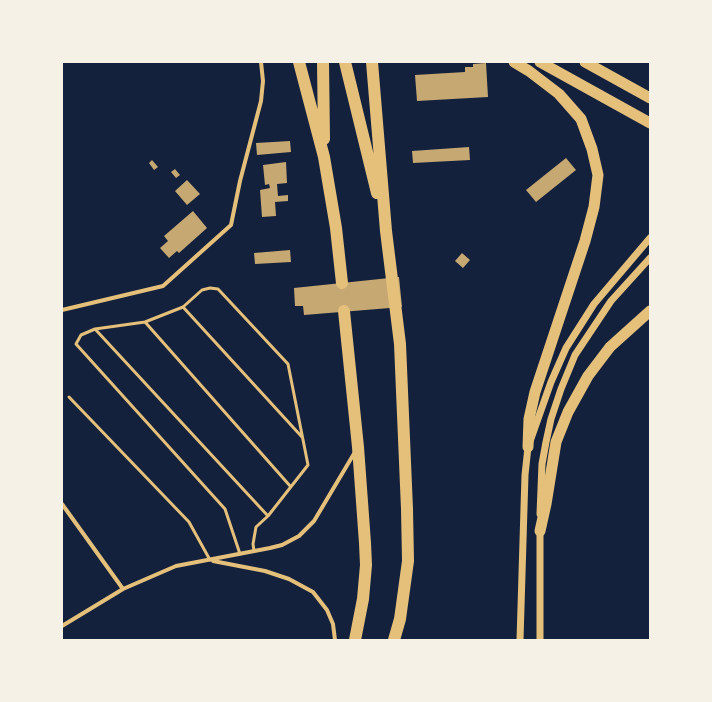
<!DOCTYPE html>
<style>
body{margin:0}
#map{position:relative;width:712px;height:702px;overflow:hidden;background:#14213d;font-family:"Roboto Condensed",sans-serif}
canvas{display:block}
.frame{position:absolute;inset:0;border:63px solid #f6f1e7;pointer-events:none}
</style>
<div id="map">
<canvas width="712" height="702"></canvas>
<div class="frame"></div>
</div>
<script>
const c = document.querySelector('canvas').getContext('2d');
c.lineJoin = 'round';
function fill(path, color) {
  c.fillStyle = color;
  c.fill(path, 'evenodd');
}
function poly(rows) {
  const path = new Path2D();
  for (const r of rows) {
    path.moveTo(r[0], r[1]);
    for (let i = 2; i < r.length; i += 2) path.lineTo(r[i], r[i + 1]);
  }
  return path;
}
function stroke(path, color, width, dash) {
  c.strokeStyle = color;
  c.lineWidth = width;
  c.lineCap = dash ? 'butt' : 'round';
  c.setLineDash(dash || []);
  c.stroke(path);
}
const building = poly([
 [486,63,488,97,417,101,415,75,465,72,465,67,473,67,473,72,473,64],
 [290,141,291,152,257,155,256,143],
 [469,147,470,160,413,163,412,151],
 [566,158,576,170,536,202,526,190],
 [152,160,158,167,154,170,149,163],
 [286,162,287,183,277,184,278,196,288,195,288,201,275,202,276,216,262,217,260,190,270,188,269,184,265,185,263,165],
 [175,169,180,175,176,178,171,172],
 [187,180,200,194,187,205,175,191],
 [193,211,207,228,179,253,177,251,169,258,160,248,168,241,164,236],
 [290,250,291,262,255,264,254,253],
 [462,253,470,260,463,268,455,261],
 [399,277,402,307,304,315,303,306,295,306,294,288]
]);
const service = poly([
 [183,307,302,437],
 [145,322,291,487],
 [95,329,268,516],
 [69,397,189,522,210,560],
 [240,554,225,509,76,344,81,335,95,329,145,322,183,307,202,290,210,288,218,289,288,364,308,465,268,516,256,527,253,544,254,551]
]);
const minor = poly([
 [62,310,163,286,231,225,240,181,261,101,263,81,261,62],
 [62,504,123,589],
 [213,561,265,571,289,579,313,592,327,610,333,624,335,640],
 [62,626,123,589,176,566,270,548,282,545,299,536,314,521,355,452]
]);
const tertiary = poly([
 [540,514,542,464,546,442,551,419,561,389,575,355,611,301,650,258],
 [540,528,540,640],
 [520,640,525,475,528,447,551,382,566,348,594,304,650,238]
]);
const trunk = poly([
 [514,62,529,71,559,94,581,119,592,149,598,175,594,207,585,241,535,392,529,419,528,447],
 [540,62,650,123],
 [585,62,650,98],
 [540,531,546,504,556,442,568,412,588,376,610,347,650,311]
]);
const motorway = poly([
 [299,62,324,157,336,228,342,283],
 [323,62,324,139],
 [345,62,377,193],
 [372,62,386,231,400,344,407,509,408,561,400,619,394,640],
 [344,311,358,447,365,543,366,565,363,599,355,640]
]);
fill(building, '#c6a872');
stroke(service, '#e5c07b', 3);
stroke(minor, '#e5c07b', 4);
stroke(tertiary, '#e5c07b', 7);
stroke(trunk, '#e5c07b', 11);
stroke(motorway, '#e5c07b', 12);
</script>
